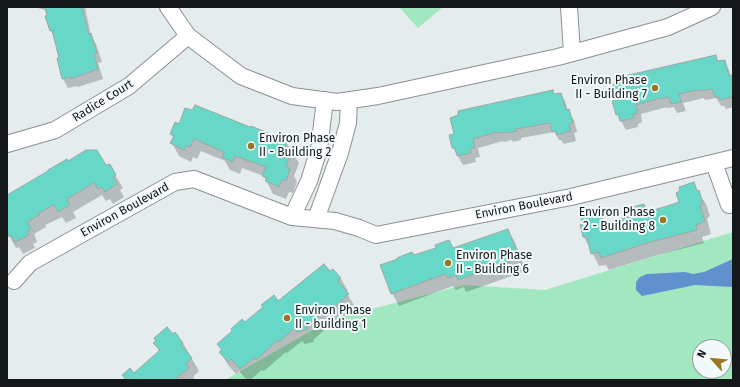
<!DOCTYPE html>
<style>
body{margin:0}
#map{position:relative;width:740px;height:387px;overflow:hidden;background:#e4eced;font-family:"Fira Sans",sans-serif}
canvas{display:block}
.frame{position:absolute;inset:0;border:8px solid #151818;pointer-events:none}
.north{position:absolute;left:692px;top:339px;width:40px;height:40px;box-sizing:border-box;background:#f1f9fa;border:1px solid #999fa0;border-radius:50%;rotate:297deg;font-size:11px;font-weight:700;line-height:16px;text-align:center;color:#151818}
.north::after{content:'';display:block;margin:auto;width:14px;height:18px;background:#987720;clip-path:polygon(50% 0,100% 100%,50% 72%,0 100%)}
</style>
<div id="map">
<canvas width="740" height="387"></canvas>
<div class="frame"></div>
<div class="north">N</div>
</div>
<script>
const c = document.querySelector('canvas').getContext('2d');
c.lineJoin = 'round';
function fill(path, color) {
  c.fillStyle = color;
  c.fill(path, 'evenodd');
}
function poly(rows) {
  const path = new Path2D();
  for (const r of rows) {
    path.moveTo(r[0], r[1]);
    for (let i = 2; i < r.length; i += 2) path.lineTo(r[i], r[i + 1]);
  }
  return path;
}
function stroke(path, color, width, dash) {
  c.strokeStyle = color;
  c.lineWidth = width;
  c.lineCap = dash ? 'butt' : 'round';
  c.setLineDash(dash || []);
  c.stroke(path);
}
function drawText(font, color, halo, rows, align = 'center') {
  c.font = font + ' "Fira Sans",sans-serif';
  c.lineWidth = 4;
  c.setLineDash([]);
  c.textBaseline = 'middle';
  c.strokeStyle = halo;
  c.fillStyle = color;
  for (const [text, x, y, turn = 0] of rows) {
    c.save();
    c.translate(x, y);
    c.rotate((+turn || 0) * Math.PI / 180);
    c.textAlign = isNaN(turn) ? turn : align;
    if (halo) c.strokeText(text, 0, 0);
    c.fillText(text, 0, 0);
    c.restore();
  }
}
const green = poly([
 [399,7,443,7,418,28],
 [733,232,733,380,225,380,330,320,464,285,545,290],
 [700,347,724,347,724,371,700,371]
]);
const water = poly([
 [733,259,733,287,695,285,642,296,636,290,636,282,640,277,647,274,685,272,693,274,704,272]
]);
const shadow = poly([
 [34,7,85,7,91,36,96,44,102,62,98,63,103,79,78,87,77,86,68,88,63,79,60,59,55,38,51,31,45,10],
 [716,56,719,62,724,61,729,70,731,76,733,77,733,107,726,109,724,106,721,106,716,98,705,100,704,98,683,103,686,111,677,113,674,107,667,108,667,107,641,114,642,122,638,124,638,127,626,130,617,114],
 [553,91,555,95,561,94,566,103,568,111,574,120,577,132,574,133,576,141,564,144,561,140,559,140,554,132,521,138,521,140,513,142,512,140,504,142,503,141,478,148,480,157,475,158,476,162,463,165,453,148],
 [171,134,286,142,299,163,294,176,297,182,293,193,289,192,286,199,273,194,264,176,242,168,240,174,230,170,225,161,201,151,197,159,193,157,191,162,179,156,172,143,174,138],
 [67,162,105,167,109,165,123,188,120,190,124,197,113,204,110,199,106,201,102,195,73,212,76,218,66,223,62,217,45,225,46,227,34,234,37,242,33,244,35,248,23,254,19,247,16,248,7,232,7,197],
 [693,184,706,204,710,216,707,219,711,234,702,237,704,243,654,256,609,270,606,265,599,266,584,237,597,217,601,216,606,225,636,214,643,205,648,213,680,203],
 [508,230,515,242,526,271,466,292,464,287,456,290,453,286,399,306,392,293,413,256,453,249],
 [333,271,341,279,348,291,346,292,355,307,337,323,335,321,313,340,314,342,305,344,302,341,287,353,286,352,264,371,262,370,250,380,247,380,239,371,236,374,228,365,221,352,244,324],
 [175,334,183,343,199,371,193,377,195,380,126,380,134,374,159,352,155,343]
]);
const building = poly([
 [45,7,82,7,89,35,91,33,97,53,94,54,98,69,71,79,71,77,62,79,57,58,59,58,52,30,50,31,45,16,47,15,45,7],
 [716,55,717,61,725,60,729,76,733,75,733,97,720,100,719,97,715,97,712,89,699,91,698,90,679,94,681,102,671,104,669,97,661,99,661,98,636,105,638,113,633,115,634,118,620,121,618,114,616,115,612,101,616,100,613,84,620,82,620,77,716,55],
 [553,90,554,94,561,93,566,110,569,109,573,123,569,124,571,131,557,135,556,131,552,132,550,123,516,129,517,131,506,133,506,132,498,133,497,132,473,139,475,147,470,149,471,153,457,156,455,148,452,148,449,135,454,134,450,118,458,115,458,111,553,90],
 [195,105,250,127,251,126,287,141,285,147,292,150,286,167,290,169,286,181,282,180,279,187,265,181,267,178,262,176,266,167,235,156,233,162,222,157,224,152,194,139,190,147,186,146,184,150,170,143,174,136,170,134,175,122,179,124,185,108,192,110,195,105],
 [86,150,97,150,106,165,110,164,116,175,113,177,117,184,105,192,102,187,98,189,94,183,67,199,70,205,58,212,54,205,39,213,40,214,28,222,31,229,27,232,29,235,15,242,11,235,7,237,7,195,48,171,48,170,67,159,68,161,86,150],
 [694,182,697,191,699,190,703,204,700,206,705,221,696,225,697,230,647,243,601,258,599,252,591,254,587,237,583,237,580,225,583,224,580,216,596,212,597,216,601,215,604,224,628,217,635,213,633,207,644,204,647,212,664,207,679,202,676,193,680,191,679,187,694,182],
 [508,229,519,258,458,280,456,275,448,278,445,274,391,294,380,265,395,260,399,257,412,252,414,255,436,248,435,245,449,240,453,248,508,229],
 [324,264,330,271,333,269,341,278,338,281,349,294,330,311,327,309,306,327,308,329,297,332,294,329,279,342,278,340,256,360,255,358,240,369,231,359,228,362,219,352,222,350,217,344,232,331,231,329,242,319,245,322,263,307,261,305,274,295,278,301,324,264],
 [167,327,173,334,175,332,183,343,181,345,192,358,186,364,189,368,174,380,126,380,122,375,130,368,134,373,160,350,153,343,156,341,154,338,167,327]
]);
const minor = poly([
 [168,7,188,36,241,76,292,96,337,102,378,96,558,57,668,27,712,7],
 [569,7,572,53],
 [7,144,55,130,129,86,188,36],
 [714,163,729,205,733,204],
 [292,217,309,181,319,149,325,100],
 [316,219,340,153,348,123,349,100],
 [14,281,30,263,175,182,194,179,292,217,335,221,359,228,376,235,571,197,733,158]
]);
const markers = [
 [655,88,4,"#987720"],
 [251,146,4,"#987720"],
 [663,220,4,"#987720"],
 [448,263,4,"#987720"],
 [287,318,4,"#987720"]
];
const poiNames = [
 ["Environ Phase",647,81,"right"],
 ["II - Building 7",647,95,"right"],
 ["Environ Phase",259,139],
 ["II - Building 2",259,153],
 ["Environ Phase",655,213,"right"],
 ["2 - Building 8",655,227,"right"],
 ["Environ Phase",456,256],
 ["II - Building 6",456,270],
 ["Environ Phase",295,311],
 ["II - building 1",295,325]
];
const streetNames = [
 ["Radice Court",103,101,-32],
 ["Environ Boulevard",524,206,-11],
 ["Environ Boulevard",125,210,-29]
];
fill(green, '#a1e7bf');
fill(water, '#6090cd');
fill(shadow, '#0003');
fill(building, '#67d8c8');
stroke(building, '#9ea6a4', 1);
stroke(minor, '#8a9192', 18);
stroke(minor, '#fff', 16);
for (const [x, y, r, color] of markers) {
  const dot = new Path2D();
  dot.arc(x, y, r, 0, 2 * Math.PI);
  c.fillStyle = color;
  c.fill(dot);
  stroke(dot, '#f1f9fa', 1.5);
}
drawText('12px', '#151818', '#f1f9fa', poiNames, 'left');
drawText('12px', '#151818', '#f1f9fa', streetNames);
</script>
